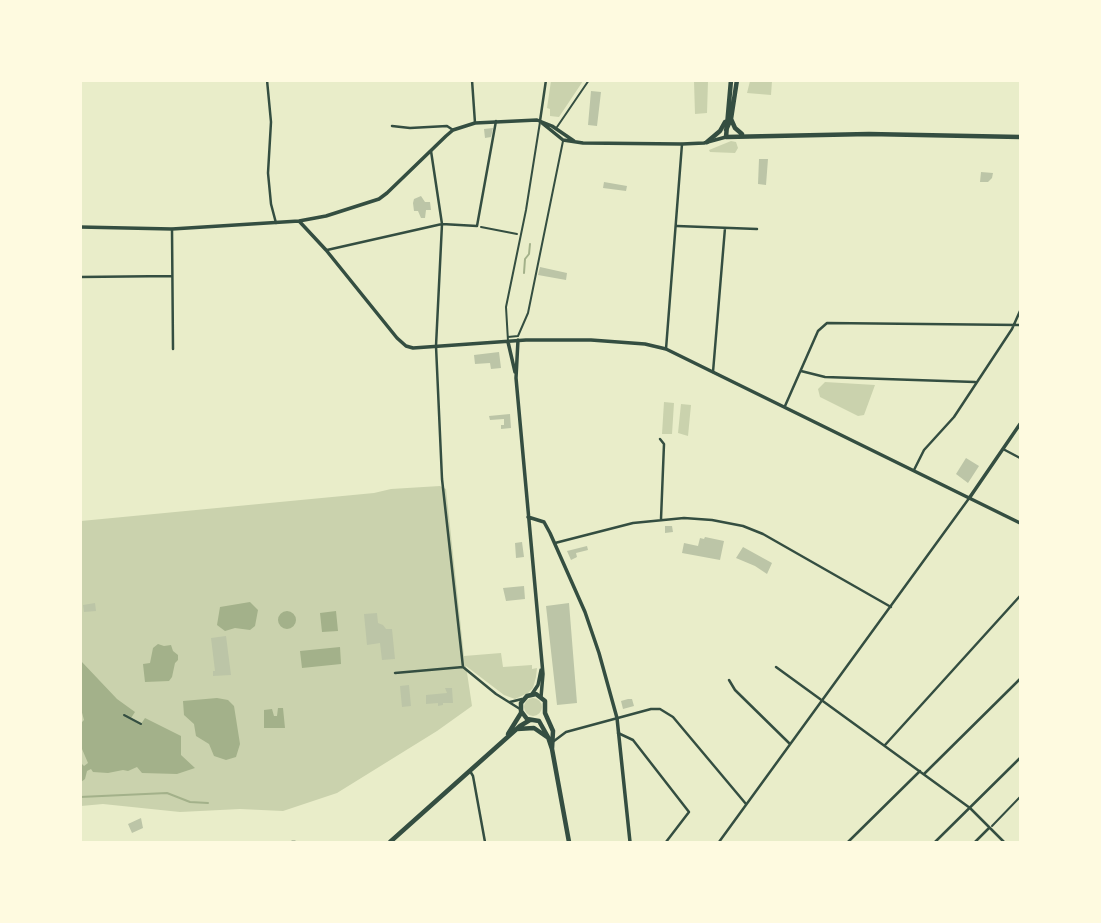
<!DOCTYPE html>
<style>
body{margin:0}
#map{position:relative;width:1101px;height:923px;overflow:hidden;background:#e9edc9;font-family:Barlow,sans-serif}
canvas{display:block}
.frame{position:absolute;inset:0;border:82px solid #fefae0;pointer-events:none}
</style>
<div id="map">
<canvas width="1101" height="923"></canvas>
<div class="frame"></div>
</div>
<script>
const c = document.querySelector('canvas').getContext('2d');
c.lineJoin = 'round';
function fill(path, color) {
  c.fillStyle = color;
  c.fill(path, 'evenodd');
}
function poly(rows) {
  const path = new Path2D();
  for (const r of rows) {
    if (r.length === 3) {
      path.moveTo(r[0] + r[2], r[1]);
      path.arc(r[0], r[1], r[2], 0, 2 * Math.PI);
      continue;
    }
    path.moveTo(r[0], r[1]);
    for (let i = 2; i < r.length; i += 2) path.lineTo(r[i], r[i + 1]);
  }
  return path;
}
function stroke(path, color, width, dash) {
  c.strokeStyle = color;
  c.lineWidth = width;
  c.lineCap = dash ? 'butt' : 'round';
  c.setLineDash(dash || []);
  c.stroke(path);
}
const green = poly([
 [551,81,583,81,559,117,550,116,550,109,547,108],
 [694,81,708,81,707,113,695,114],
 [750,81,772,81,771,95,747,93],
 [731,141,736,142,738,148,735,153,710,152,709,150],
 [825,382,875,385,864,415,858,416,820,397,818,389],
 [664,402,674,403,672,434,662,434],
 [681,404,691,405,688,436,678,433],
 [440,486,446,489,464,656,501,653,503,667,532,665,532,669,537,668,536,677,533,688,528,693,515,699,504,695,466,666,472,706,437,731,337,793,283,811,240,809,180,812,103,804,81,806,81,521,374,493,391,489],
 [533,707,9]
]);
const water = poly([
 [250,602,258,610,255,626,250,630,235,628,225,631,217,625,220,607],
 [336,611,338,631,322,632,320,613],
 [287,620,9],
 [158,644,164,646,171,645,173,651,178,655,178,660,175,663,172,677,169,681,145,682,143,664,150,663,153,648],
 [340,647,341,664,302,668,300,651],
 [81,661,117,699,135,712,131,718,141,724,145,718,181,736,181,755,195,768,177,774,142,773,137,767,128,771,123,770,108,773,93,772,91,769,87,771,85,779,81,782,80,762,84,766,88,763,82,749,81,735,81,723,84,720,81,709],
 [217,698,228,700,234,706,240,744,236,757,226,760,214,756,209,744,196,736,194,724,184,715,183,701],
 [278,708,283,708,285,728,264,728,264,710,272,709,274,716,277,716]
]);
const stream = poly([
 [524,273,525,259,529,254,530,244],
 [80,797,167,793,190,802,208,803]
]);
const building = poly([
 [591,91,601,92,597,126,588,125],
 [493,128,491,137,485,138,484,129],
 [759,159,768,159,766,185,758,184],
 [981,172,993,173,992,178,988,182,980,182],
 [604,182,627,186,626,191,603,188],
 [421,196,425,202,430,202,431,210,426,210,425,218,421,218,418,211,414,211,413,203,414,199],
 [540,267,567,273,566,280,538,275],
 [499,352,501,368,491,369,490,363,475,364,474,355],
 [510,414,511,428,501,429,501,425,504,425,504,419,490,420,489,416],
 [966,458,979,466,968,483,956,474],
 [665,526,672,526,673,532,665,533],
 [705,537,724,541,720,560,682,553,684,543,698,546,700,538,704,539],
 [522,542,524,557,516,558,515,543],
 [587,546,588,550,576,553,577,557,571,560,567,551],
 [743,547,772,563,767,574,755,566,736,558],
 [524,586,525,599,506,601,503,588],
 [95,603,96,611,84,612,83,605],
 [569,603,577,703,557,705,546,606],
 [377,613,378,623,383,625,386,629,392,629,395,659,382,660,380,643,367,645,364,614],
 [226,636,231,675,213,676,213,671,215,671,211,638],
 [409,685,411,706,402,707,400,686],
 [445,688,452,688,453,703,443,703,443,705,438,706,438,703,426,704,426,695,447,693],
 [628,699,632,699,634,706,623,709,621,701],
 [141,818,143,828,132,833,128,824]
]);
const path = poly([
 [481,227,517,234],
 [124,715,141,724],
 [992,826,1020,797]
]);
const pedestrian = poly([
 [557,127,589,80],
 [508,337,518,336,528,313,563,141],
 [508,341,506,307,526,210,540,122]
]);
const minor = poly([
 [267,80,271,122,268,173,271,204,276,223],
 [472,80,475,123],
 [540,121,546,80],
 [392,126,410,128,447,126,453,130],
 [431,151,442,224,436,346,442,479,463,667],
 [677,226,757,229],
 [172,229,173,349],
 [327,250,442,224,477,226,496,121],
 [80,277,172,276],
 [666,349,682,144],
 [801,371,825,377,975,382],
 [713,372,725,228],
 [785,406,818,331,827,323,1020,325],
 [660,439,664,444,661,519],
 [1003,449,1020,458],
 [914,470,924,450,954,417,1012,329,1020,311],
 [555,543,633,523,684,518,712,520,743,526,763,534,891,607],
 [776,667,970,808,1004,842],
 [395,673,463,667,496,694,520,709],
 [729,680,735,690,790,744],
 [510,702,522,699],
 [618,733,633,740,689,812,666,842],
 [554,741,566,732,651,709,660,709,673,717,746,804],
 [885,745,1020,596],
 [470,771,473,776,485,842],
 [924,774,1020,679],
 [292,842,295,842],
 [719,842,970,497],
 [848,842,920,771],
 [935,842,1020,758],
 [975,842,989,828]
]);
const tertiary = poly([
 [542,123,563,140,583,143,682,144,704,143,726,137],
 [299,221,326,250,397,338,406,346,413,348,526,340,591,340,645,344,666,349,1020,523],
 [80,227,172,229,299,221,326,216,379,199,387,193,446,136,453,130,475,123,537,120,552,126,574,141],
 [518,340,516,378,543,674,541,697],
 [508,342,515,372],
 [970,497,1020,424],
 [528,517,544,522,550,533,585,612,599,653,617,718,630,842],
 [532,694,538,685,541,670]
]);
const primary = poly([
 [731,80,726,137,869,134,1020,137],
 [731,119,735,128,742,134],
 [726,130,731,119,737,80],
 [707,142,720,131,725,122],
 [517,729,534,728,547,737],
 [508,734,521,713],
 [552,749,553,731,545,713,545,701,536,694,527,696,521,703,521,711,527,719,539,721,548,737,552,749,569,842],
 [390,842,520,726,530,720]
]);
fill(green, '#cad2ad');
fill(water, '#a3b18a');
stroke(stream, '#a3b18a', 2);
fill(building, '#bcc5a7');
stroke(path, '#344e41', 2);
stroke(pedestrian, '#344e41', 2);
stroke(minor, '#344e41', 2.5);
stroke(tertiary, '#344e41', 3.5);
stroke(primary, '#344e41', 4.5);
</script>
